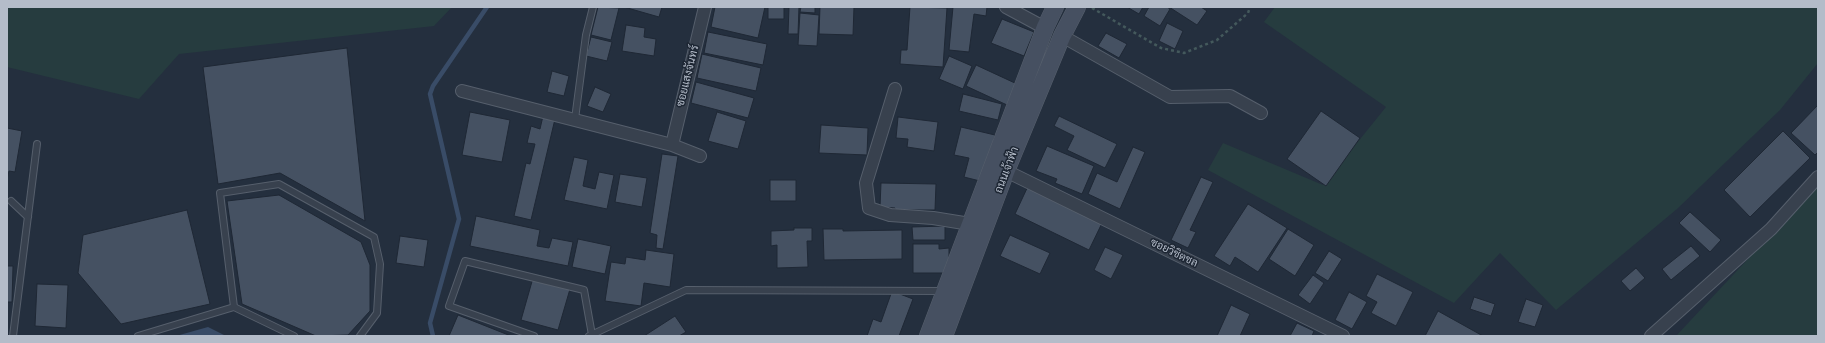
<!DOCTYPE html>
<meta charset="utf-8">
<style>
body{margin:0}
#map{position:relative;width:1825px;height:343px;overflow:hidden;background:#242f3e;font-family:Arial,sans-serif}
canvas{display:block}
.frame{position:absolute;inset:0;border:8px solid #b4bcc9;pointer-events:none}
</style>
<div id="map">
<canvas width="1825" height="343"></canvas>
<div class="frame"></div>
</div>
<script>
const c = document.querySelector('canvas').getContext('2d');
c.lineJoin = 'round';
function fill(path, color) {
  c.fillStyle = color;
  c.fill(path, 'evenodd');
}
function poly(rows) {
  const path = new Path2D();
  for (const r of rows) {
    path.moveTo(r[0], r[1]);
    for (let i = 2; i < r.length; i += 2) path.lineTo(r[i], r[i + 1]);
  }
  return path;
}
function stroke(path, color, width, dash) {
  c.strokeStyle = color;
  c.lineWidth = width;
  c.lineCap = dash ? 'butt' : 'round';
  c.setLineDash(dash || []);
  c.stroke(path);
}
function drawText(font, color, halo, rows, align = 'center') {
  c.font = font + ' Arial,Sarabun,sans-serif';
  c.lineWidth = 3;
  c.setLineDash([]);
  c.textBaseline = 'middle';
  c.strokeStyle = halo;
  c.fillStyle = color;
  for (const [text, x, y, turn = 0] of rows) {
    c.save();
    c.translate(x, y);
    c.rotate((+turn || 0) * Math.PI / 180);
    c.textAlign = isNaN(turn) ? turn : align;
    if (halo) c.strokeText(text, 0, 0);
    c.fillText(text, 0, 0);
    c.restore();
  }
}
const green = poly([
 [7,7,452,7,434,26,179,54,139,99,7,67],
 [1275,7,1818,7,1818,63,1780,110,1677,209,1556,310,1500,253,1454,303,1208,170,1223,143,1323,185,1386,107,1264,22],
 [1818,184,1818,336,1676,336]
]);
const water = poly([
 [208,327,226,336,176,336]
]);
const stream = poly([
 [433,336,430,323,459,219,430,94,433,86,487,7]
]);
const building = poly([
 [598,7,619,8,611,40,591,35,598,7],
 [624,7,662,7,659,17,624,7],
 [715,7,765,7,758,38,711,27,715,7],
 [768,7,784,7,784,19,768,19,768,7],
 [789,7,799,7,798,34,788,34,789,7],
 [801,7,815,7,815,13,800,12,801,7],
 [820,7,854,7,853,35,819,34,820,7],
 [910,7,947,8,943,67,900,64,901,50,907,50,910,7],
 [953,7,987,7,986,16,974,14,969,52,949,50,953,7],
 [1127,7,1143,7,1139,14,1127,7],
 [1149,7,1167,7,1170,9,1160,26,1144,16,1149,7],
 [1169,7,1201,7,1207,11,1197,25,1169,7],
 [800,13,819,15,817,46,798,45,800,13],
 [1002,19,1034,32,1024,56,991,43,1002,19],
 [1167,23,1183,31,1175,49,1159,41,1167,23],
 [626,25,645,28,644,37,656,39,654,56,622,51,626,25],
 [708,32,767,44,763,65,704,53,708,32],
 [1106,33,1127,44,1119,58,1098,46,1106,33],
 [591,37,612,42,607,61,586,56,591,37],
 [347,48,365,221,280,173,218,184,203,67,347,48],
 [702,54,761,68,756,91,697,78,702,54],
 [949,56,972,66,963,89,939,79,949,56],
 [976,65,1017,84,1007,105,966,86,976,65],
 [552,71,569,76,564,96,547,92,552,71],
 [696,82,754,98,748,118,691,103,696,82],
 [595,87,611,94,603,112,587,106,595,87],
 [963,94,1002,104,998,120,959,111,963,94],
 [1818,105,1818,152,1815,155,1791,133,1818,105],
 [1321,111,1360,138,1326,186,1287,159,1321,111],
 [470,112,510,120,502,162,462,155,470,112],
 [717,112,746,121,738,149,708,141,717,112],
 [543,116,555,119,531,220,514,216,526,163,530,164,535,144,527,143,531,126,540,129,543,116],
 [1059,116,1117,144,1105,168,1067,150,1074,136,1054,126,1059,116],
 [898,117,938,122,934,151,907,147,908,139,896,138,898,117],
 [821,125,868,128,867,155,819,153,821,125],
 [961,127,995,135,984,182,964,177,969,158,954,155,961,127],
 [7,128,22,131,15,172,9,171,7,179,7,128],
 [1783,131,1810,158,1750,217,1724,190,1783,131],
 [1047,146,1094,166,1082,194,1055,183,1057,179,1036,171,1047,146],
 [1133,147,1145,152,1120,209,1088,194,1097,173,1117,182,1133,147],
 [662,154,678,156,663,249,656,248,657,235,650,233,662,154],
 [574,157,588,160,583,186,595,189,599,172,614,175,607,209,564,200,574,157],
 [620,174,647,178,642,207,615,202,620,174],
 [1201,177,1213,182,1190,230,1196,232,1188,248,1171,240,1201,177],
 [770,180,796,180,796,201,770,201,770,180],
 [881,183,936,184,935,210,895,210,895,208,880,207,881,183],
 [1029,184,1103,221,1089,250,1015,214,1029,184],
 [279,195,361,242,370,265,370,311,348,335,316,336,242,304,227,201,279,195],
 [1248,204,1287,228,1258,272,1235,257,1230,266,1214,256,1248,204],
 [187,210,210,304,121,324,78,273,83,235,187,210],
 [1690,212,1721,240,1710,252,1679,223,1690,212],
 [476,216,540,230,537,246,549,248,552,238,573,242,568,266,470,246,476,216],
 [945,226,945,240,913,240,912,227,945,226],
 [794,228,812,228,812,241,807,241,808,267,777,268,777,245,771,246,771,231,794,230,794,228],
 [823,229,843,229,843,231,902,230,902,259,824,260,823,229],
 [1288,229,1314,245,1295,276,1269,259,1288,229],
 [1010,235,1050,253,1040,274,1000,256,1010,235],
 [400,236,428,240,424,267,396,263,400,236],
 [578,239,611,246,605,274,572,267,578,239],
 [913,244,939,244,939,249,949,248,949,273,913,273,913,244],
 [1691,246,1700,256,1671,280,1662,269,1691,246],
 [1105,247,1123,255,1111,279,1094,270,1105,247],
 [646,250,674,254,670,287,644,283,641,306,605,301,611,262,625,264,626,257,645,260,646,250],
 [1329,251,1342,259,1328,281,1315,273,1329,251],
 [7,266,13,266,12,302,7,302,7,266],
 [1636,268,1645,278,1630,291,1621,281,1636,268],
 [1377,274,1413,292,1396,326,1371,313,1377,302,1366,296,1377,274],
 [1313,275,1324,283,1310,304,1298,295,1313,275],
 [533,278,570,289,558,330,521,320,533,278],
 [37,284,68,285,66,328,35,326,37,284],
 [892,291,913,299,899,336,867,336,873,319,881,322,892,291],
 [1349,292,1367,302,1352,329,1335,320,1349,292],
 [1474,297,1495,304,1491,316,1470,309,1474,297],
 [1526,299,1543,305,1535,327,1518,322,1526,299],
 [1231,305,1250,314,1240,336,1217,336,1231,305],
 [1438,311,1483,336,1425,336,1438,311],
 [458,315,511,336,449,336,458,315],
 [675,316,686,332,679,336,644,336,675,316],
 [1297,323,1314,331,1312,336,1290,336,1297,323]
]);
const path = poly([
 [1092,8,1161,48,1184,53,1217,40,1248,13,1250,7]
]);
const lane = poly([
 [575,119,586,35,593,7],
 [11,201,28,217],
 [234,307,220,193,279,184,374,237,380,264,377,313,360,336],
 [13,336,37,144],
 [138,336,234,307,294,336],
 [534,336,449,306,465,261,584,290,592,335],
 [589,336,686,290,944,291]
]);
const street = poly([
 [1006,7,1045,28],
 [1062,36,1170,97,1230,96,1261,113],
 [895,89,866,183,869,208,890,215,933,218,970,224],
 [462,91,672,145,700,156],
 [672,145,705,7],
 [1006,171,1343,336],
 [1651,336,1771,229,1818,177]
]);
const secondary = poly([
 [928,336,1045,28,1055,7],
 [944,336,1006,171,1062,36,1077,7]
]);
const streetNames = [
 ["ซอยแสงจันทร์",688,76,-76],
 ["ถนนเจ้าฟ้า",1007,170,-69],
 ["ซอยวิชิตชล",1174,253,26]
];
fill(green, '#263c3f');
fill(water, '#394c67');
stroke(stream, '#394c67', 4.5);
fill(building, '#455162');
stroke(building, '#1f2835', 1);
stroke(lane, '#565f6c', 8);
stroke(street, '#565f6c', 14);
stroke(secondary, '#565f6c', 18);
stroke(path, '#44595c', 2.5, [3, 3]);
stroke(lane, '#38414e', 6);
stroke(street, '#38414e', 12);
stroke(secondary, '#465061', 17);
drawText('11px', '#b4bcc9', '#1d2633', streetNames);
</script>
